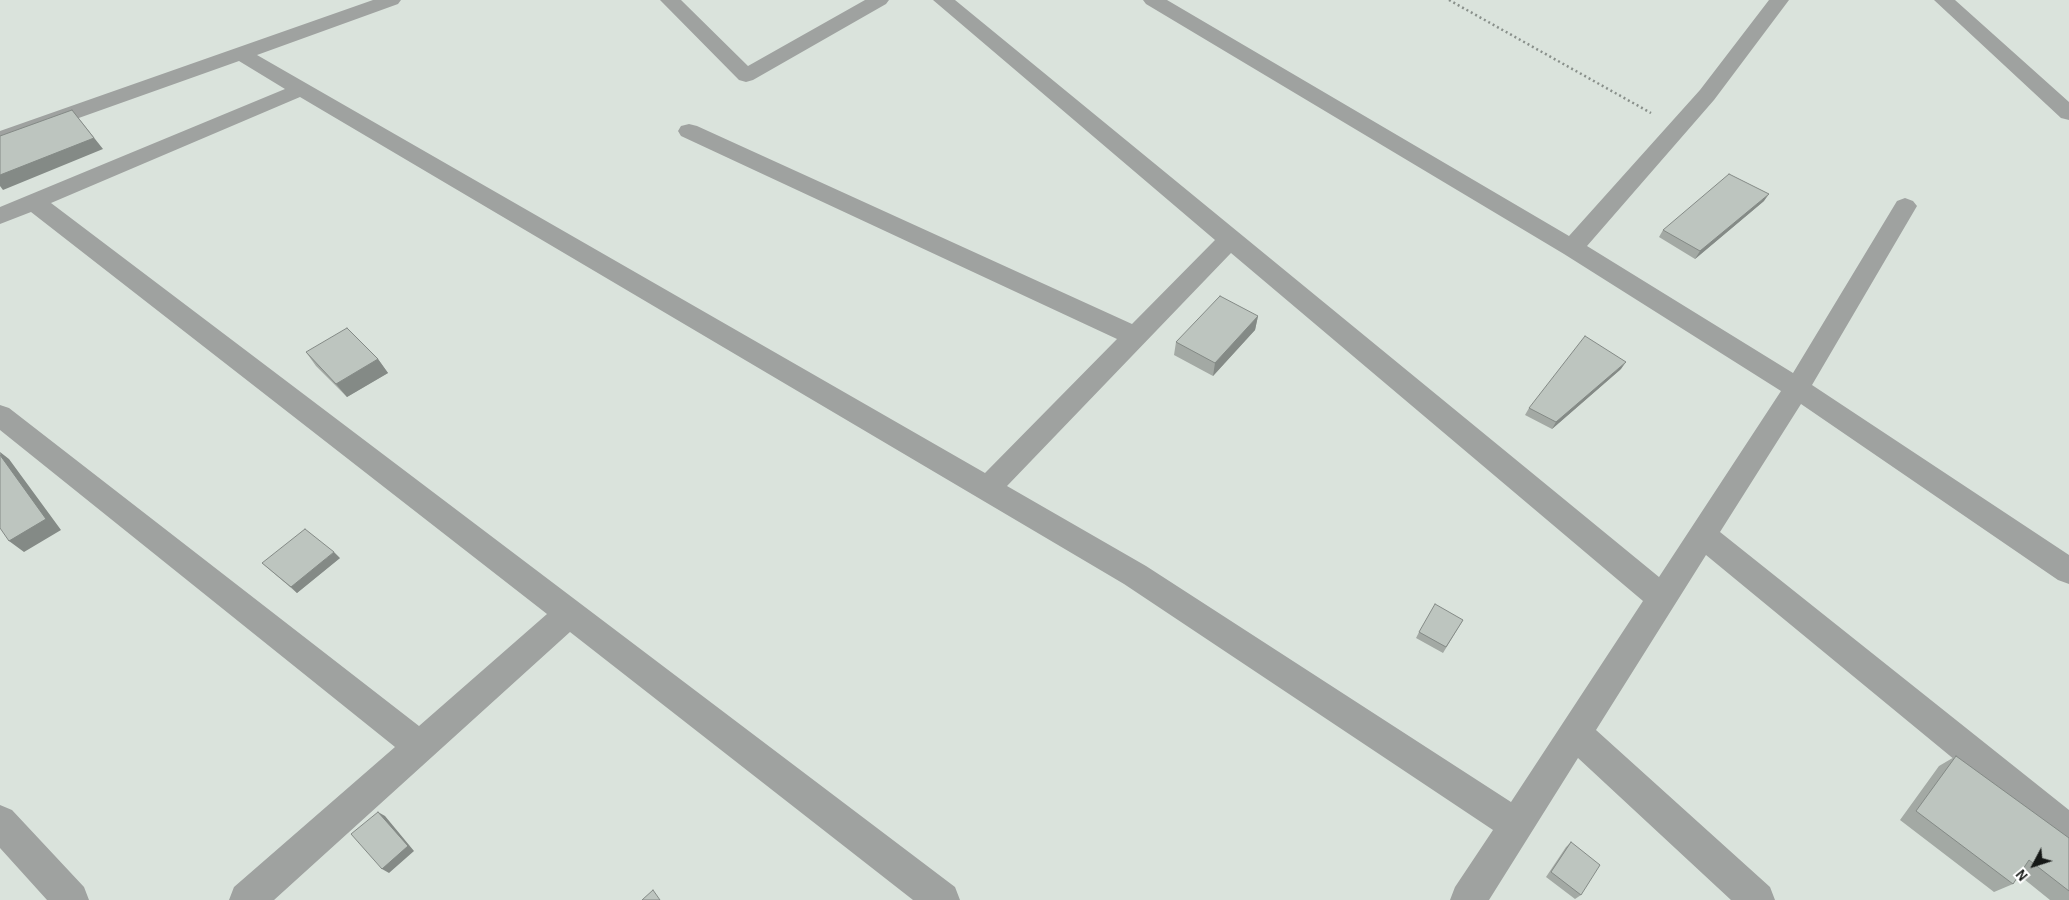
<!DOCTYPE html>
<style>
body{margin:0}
#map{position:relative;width:2069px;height:900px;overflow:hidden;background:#dae3dc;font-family:"Alegreya Sans",sans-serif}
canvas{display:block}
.north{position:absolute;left:2009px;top:840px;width:50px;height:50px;-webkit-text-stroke:4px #fff;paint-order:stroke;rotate:230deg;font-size:14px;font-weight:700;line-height:20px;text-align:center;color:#151816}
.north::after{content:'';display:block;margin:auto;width:18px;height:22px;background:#151816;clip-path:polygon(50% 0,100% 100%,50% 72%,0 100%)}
</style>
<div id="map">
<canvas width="2069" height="900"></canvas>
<div class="north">N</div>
</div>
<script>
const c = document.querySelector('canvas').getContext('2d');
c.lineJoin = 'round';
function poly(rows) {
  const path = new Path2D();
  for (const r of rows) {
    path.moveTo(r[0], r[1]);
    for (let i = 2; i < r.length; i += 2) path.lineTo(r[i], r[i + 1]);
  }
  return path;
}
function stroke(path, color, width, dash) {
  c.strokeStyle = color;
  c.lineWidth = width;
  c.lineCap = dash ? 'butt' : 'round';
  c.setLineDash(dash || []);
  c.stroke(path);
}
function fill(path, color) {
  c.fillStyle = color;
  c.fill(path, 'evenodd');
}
const path = poly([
 [1449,0,1651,113]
]);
const minor = poly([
 [373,0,401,0,398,4,257,55,985,473,1117,339,681,136,678,131,681,126,689,124,697,126,1132,324,1215,240,933,0,955,0,1659,577,1781,391,1564,254,1146,4,1143,0,1167,0,1569,236,1700,90,1769,0,1789,0,1714,100,1587,246,1793,373,1897,201,1905,198,1913,201,1917,206,1812,385,2069,555,2069,584,2058,580,1801,404,1720,532,2069,810,2069,849,2057,844,1706,555,1596,730,1770,887,1775,900,1731,900,1578,758,1489,900,1450,900,1455,887,1493,830,1124,584,300,97,51,203,955,887,960,900,913,900,570,632,274,900,229,900,234,887,395,747,0,430,0,405,9,408,419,726,547,614,31,212,0,224,0,207,285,89,239,61,0,146,0,131,373,0],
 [1231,253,1643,601,1511,802,1146,566,1007,486,1231,253],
 [660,0,681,0,748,66,865,0,889,0,886,4,753,80,746,82,739,80,660,0],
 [1934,0,1955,0,2069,102,2069,120,2061,118,1934,0],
 [0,805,12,810,84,887,89,900,47,900,0,848,0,805]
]);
const wall = poly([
 [1764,201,1695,259,1659,237,1663,230],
 [1258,316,1255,330,1213,376,1174,355,1176,342],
 [306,352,378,359,388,373,347,397,316,366],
 [1621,369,1552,429,1525,415,1529,408],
 [340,558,297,593,262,563],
 [1463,620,1443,653,1416,638,1419,632],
 [1956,756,2069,838,2069,900,2050,900,2019,875,2013,884,1994,892,1900,820,1939,766],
 [1571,842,1581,895,1575,899,1546,877,1566,847]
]);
const shadedWall = poly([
 [72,110,103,149,3,190,0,186,0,175],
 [1769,194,1764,201,1695,259,1700,251],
 [1258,316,1255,330,1213,376,1215,363],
 [378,359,388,373,347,397,336,384],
 [1626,362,1621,369,1552,429,1556,422],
 [0,452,9,459,61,530,24,552,9,541],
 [334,552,340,558,297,593,291,587],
 [378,812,385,816,414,851,389,873,382,869]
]);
const building = poly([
 [72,110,94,138,0,175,0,136,72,110],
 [1729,174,1769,194,1700,251,1663,230,1729,174],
 [1220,296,1258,316,1215,363,1176,342,1220,296],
 [347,328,378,359,336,384,306,352,347,328],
 [1585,336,1626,362,1556,422,1529,408,1585,336],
 [0,455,46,519,9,541,0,528,0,455],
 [305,529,334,552,291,587,262,563,305,529],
 [1435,604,1463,620,1446,647,1419,632,1435,604],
 [1956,756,2069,838,2069,891,2029,860,2013,884,1916,811,1956,756],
 [378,812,408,846,382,869,351,834,378,812],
 [1571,842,1600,865,1581,895,1551,872,1571,842],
 [653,890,660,900,642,900,653,890]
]);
stroke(path, '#89908b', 2.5, [2, 3]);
fill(minor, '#9fa2a0');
fill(wall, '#a3a9a4');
fill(shadedWall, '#848a86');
fill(building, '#bdc5bf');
stroke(building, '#848a86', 1);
</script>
